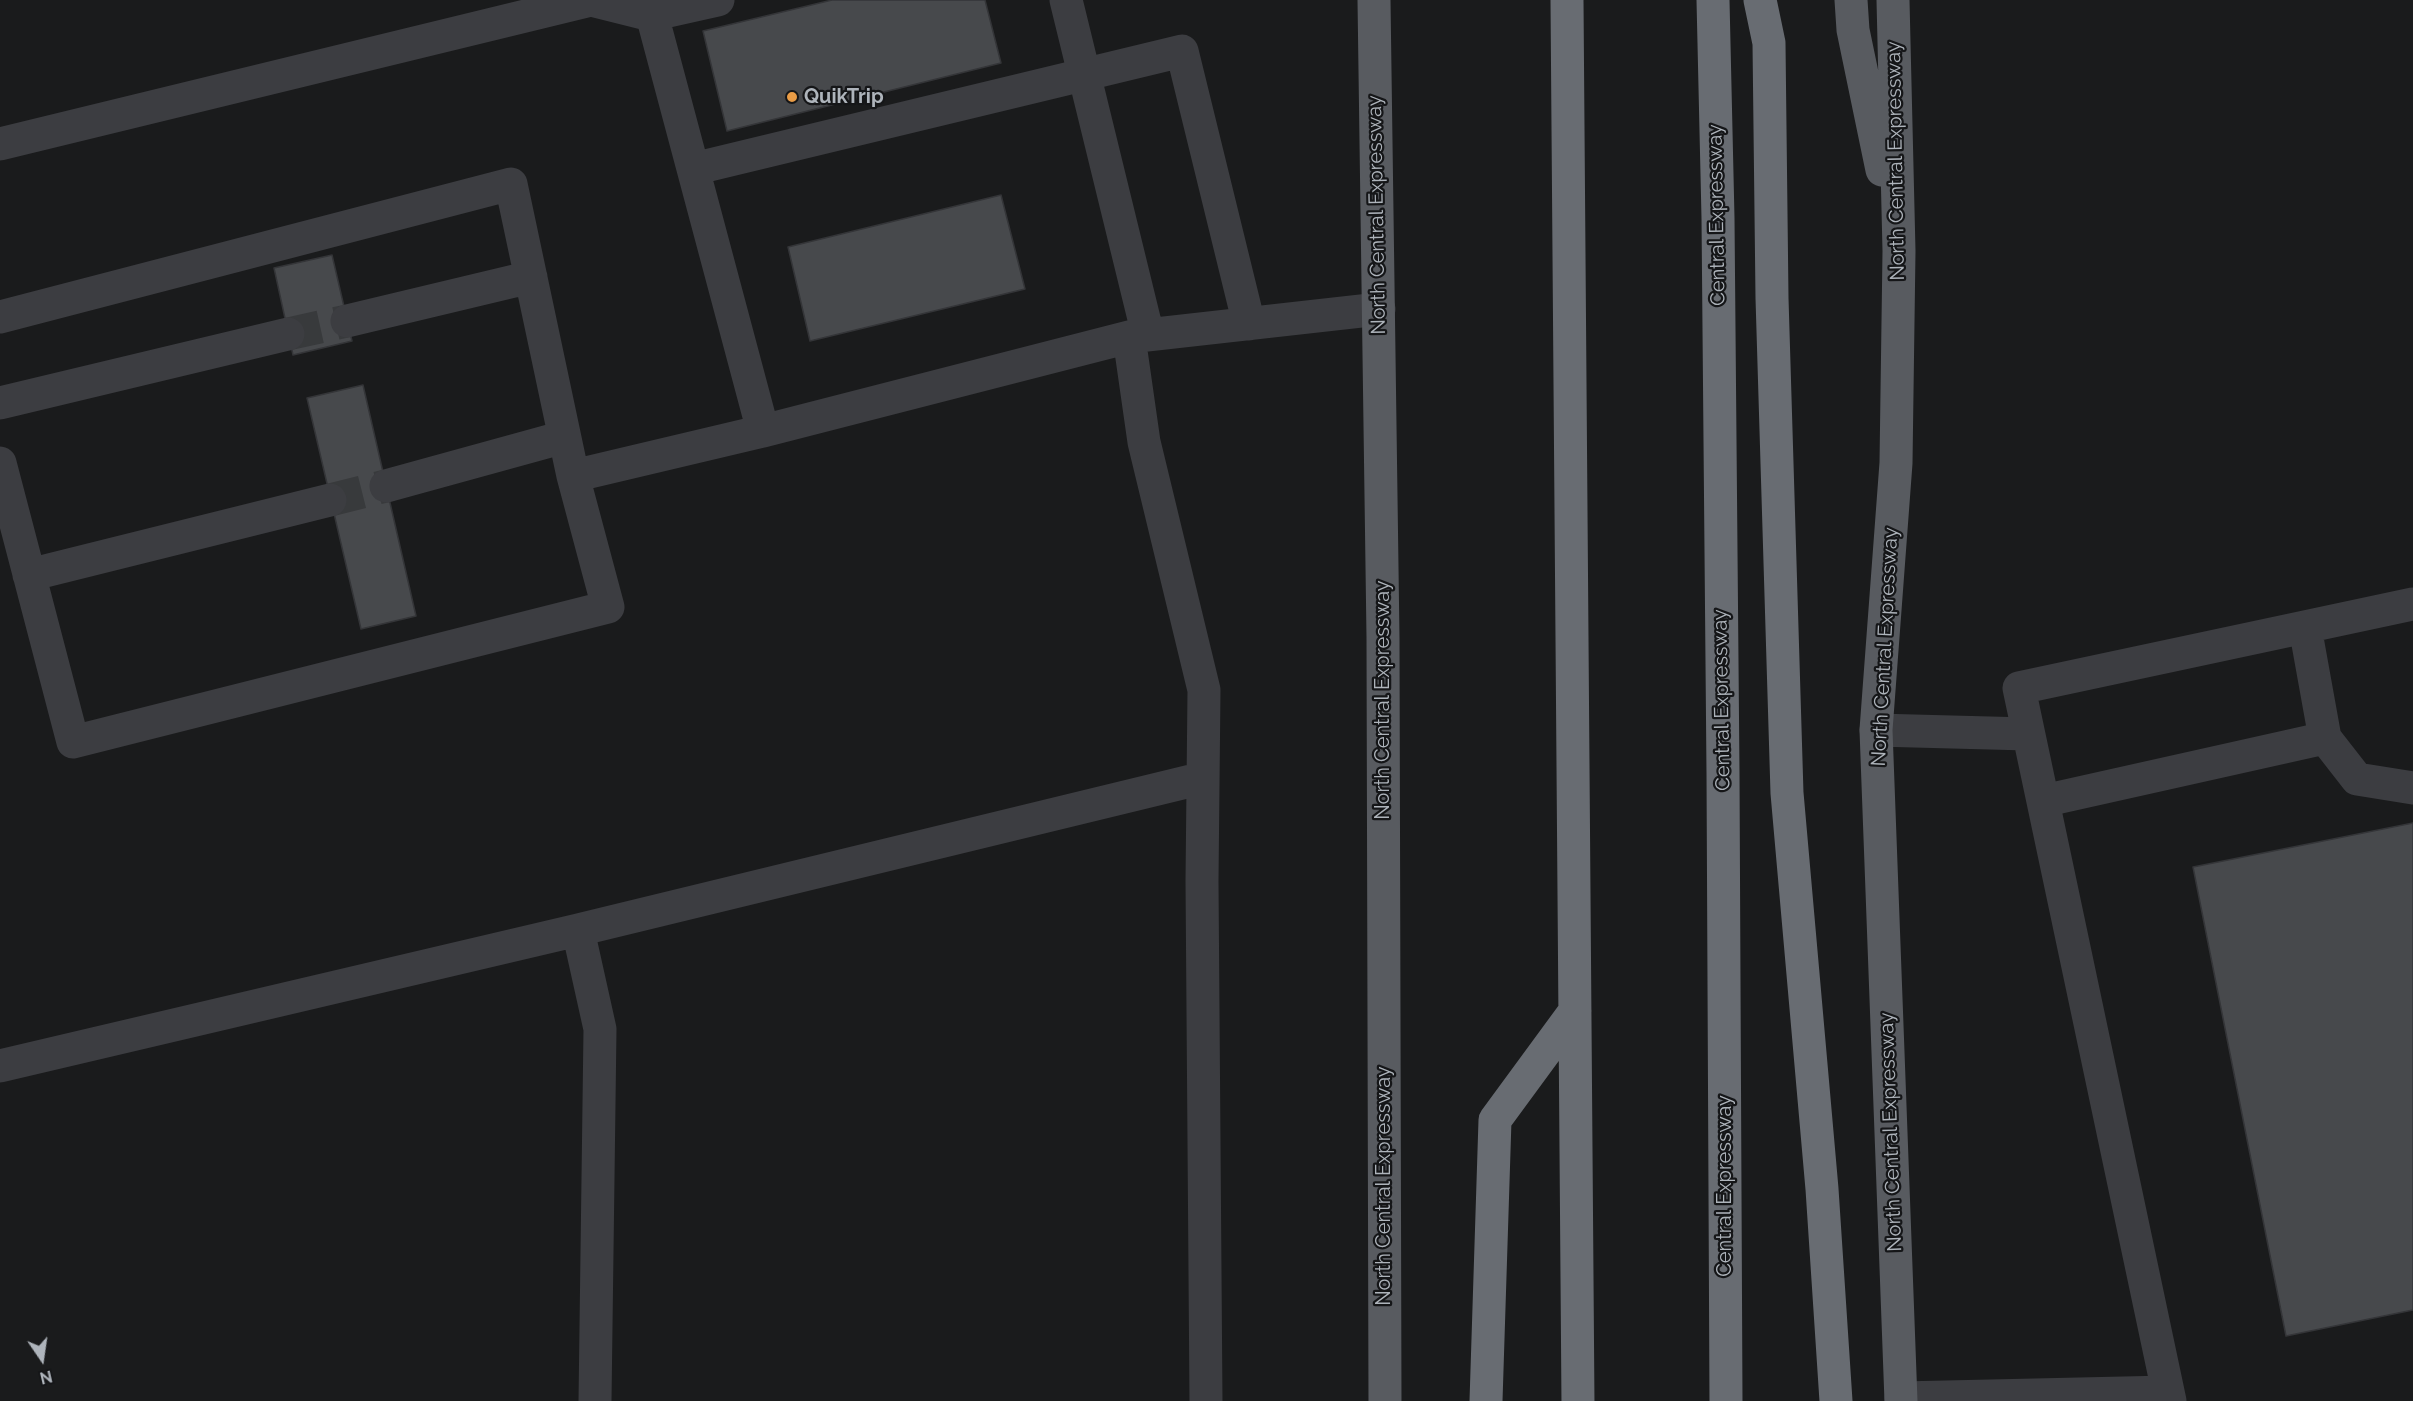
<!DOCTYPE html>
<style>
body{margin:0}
#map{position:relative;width:2413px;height:1401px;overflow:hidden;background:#1a1b1c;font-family:Raleway,sans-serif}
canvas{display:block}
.north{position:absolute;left:12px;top:1329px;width:60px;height:60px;-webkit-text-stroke:4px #151618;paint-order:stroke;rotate:167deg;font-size:16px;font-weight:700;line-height:24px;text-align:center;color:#aeb4bb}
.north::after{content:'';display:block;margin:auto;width:21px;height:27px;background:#aeb4bb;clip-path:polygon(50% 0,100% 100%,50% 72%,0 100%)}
</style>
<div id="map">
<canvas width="2413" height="1401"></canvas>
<div class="north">N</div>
</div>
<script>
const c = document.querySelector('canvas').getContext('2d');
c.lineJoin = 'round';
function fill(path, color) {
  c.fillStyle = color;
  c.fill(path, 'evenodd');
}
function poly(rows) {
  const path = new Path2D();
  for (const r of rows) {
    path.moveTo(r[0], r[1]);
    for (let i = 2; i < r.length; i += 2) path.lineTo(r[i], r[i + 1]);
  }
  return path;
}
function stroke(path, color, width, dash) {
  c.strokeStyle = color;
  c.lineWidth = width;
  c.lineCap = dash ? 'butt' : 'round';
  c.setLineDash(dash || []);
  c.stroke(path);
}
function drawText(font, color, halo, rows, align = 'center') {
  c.font = font + ' Raleway,sans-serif';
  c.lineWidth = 4.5;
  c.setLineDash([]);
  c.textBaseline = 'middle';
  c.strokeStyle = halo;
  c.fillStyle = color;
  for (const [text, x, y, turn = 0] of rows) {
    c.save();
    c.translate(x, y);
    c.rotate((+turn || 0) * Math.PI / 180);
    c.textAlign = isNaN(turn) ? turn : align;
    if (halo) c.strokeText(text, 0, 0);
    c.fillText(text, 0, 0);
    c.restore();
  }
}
const building = poly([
 [832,0,985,0,1001,63,727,131,703,31,832,0],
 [1001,195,1025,289,810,341,788,247,1001,195],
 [332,255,352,341,293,355,274,268,332,255],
 [363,385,416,616,361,629,307,398,363,385],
 [2413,823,2413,1310,2286,1336,2193,867,2413,823]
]);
const minorTunnel = poly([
 [288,334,347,321],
 [330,500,386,486]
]);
const minor = poly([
 [648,0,763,431,1129,337,1379,309],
 [1066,0,1148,335],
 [0,144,591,0,651,15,718,0],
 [693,169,1182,51,1249,324],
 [0,317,511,184,573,476],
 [347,321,531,277],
 [1129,337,1144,442,1204,690,1202,881,1206,1401],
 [0,403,288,334],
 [0,463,73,742,608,607,573,476,763,431],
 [386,486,564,437],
 [29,575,330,500],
 [2305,627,2325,738,2357,779,2413,788],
 [1876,730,2028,734],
 [2043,801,2325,738],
 [0,1066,578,930],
 [1901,1398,2168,1392],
 [595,1401,600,1029,578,930,1203,778],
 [2170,1401,2019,688,2413,604]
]);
const major = poly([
 [1374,0,1383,637,1385,1401],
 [1851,0,1853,30,1882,170],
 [1893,0,1899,251,1896,463,1876,730,1901,1401]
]);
const highway = poly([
 [1567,0,1578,1401],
 [1713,0,1718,218,1723,772,1726,1401],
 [1760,0,1769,43,1772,298,1787,793,1822,1189,1836,1401],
 [1486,1401,1495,1120,1575,1011]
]);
const markers = [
 [792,97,6,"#e99c46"]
];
const poiNames = [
 ["QuikTrip",804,97]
];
const streetNames = [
 ["North Central Expressway",1896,161,-91],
 ["North Central Expressway",1377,215,-91],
 ["Central Expressway",1717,215,-91],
 ["North Central Expressway",1885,647,-87],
 ["North Central Expressway",1383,700,-90],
 ["Central Expressway",1722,700,-91],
 ["North Central Expressway",1891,1132,-92],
 ["North Central Expressway",1384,1186,-90],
 ["Central Expressway",1725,1186,-90]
];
fill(building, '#47494c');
stroke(building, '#343538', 1.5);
stroke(minorTunnel, '#383a3c', 33, [33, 16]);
stroke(minor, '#3c3d41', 33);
stroke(major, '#585b60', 33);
stroke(highway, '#686c72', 33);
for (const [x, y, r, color] of markers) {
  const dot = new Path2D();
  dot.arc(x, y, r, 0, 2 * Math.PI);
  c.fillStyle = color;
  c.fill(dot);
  stroke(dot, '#151618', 2);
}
drawText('bold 20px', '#aeb4bb', '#151618', poiNames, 'left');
drawText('20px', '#aeb4bb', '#151618', streetNames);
</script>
